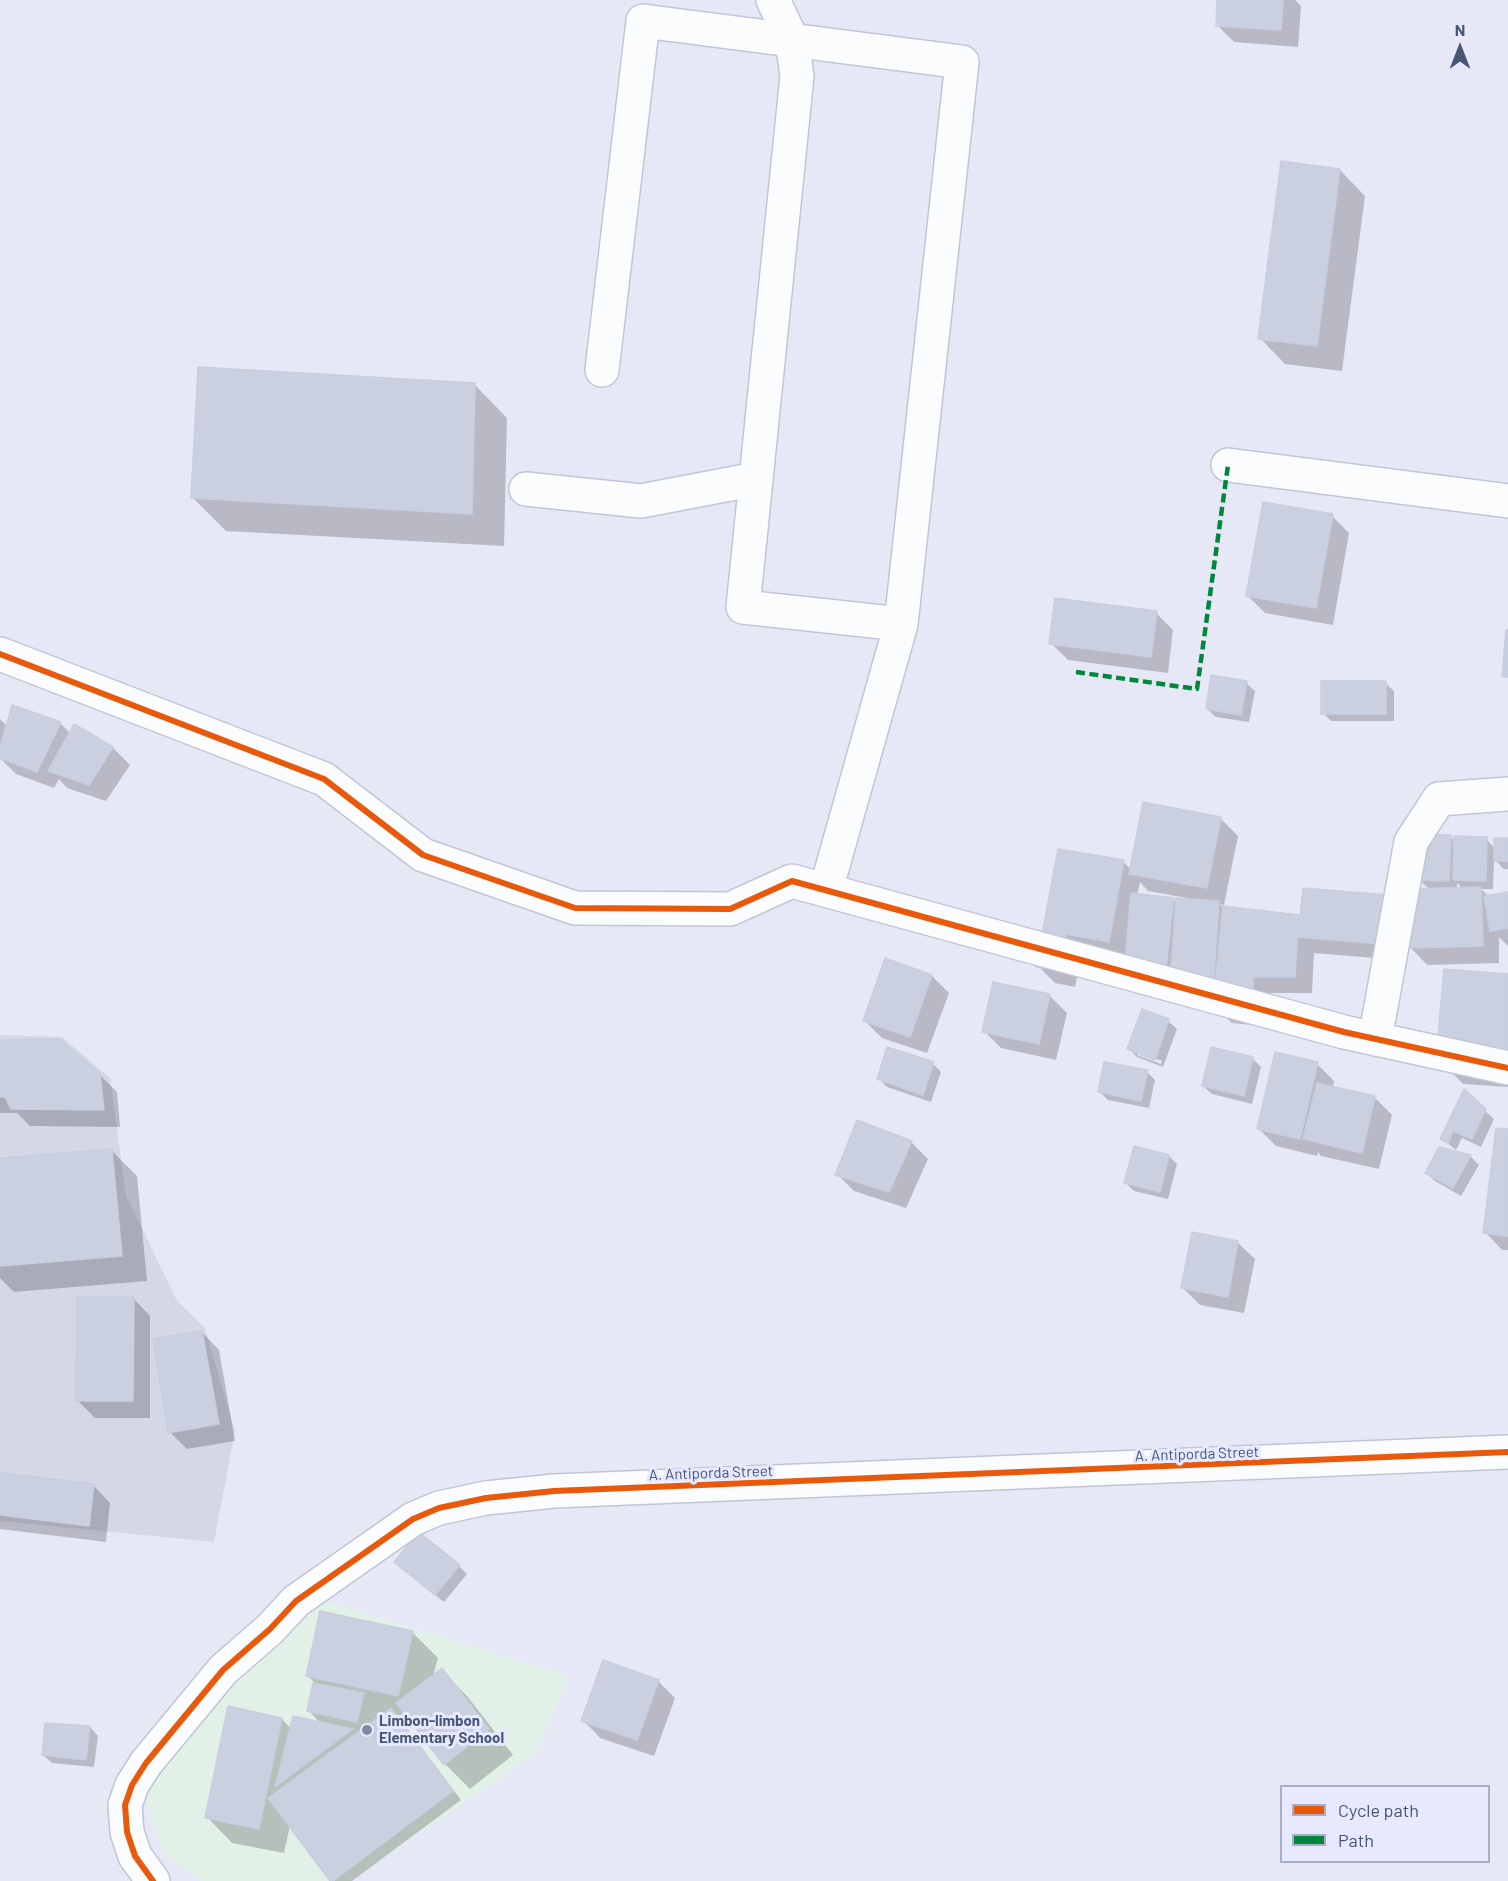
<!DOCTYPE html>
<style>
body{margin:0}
#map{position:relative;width:1508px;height:1881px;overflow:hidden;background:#e6e8f6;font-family:Barlow,sans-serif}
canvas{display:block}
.legend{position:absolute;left:1280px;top:1785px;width:210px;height:78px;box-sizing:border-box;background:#e7e9ff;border:2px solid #a7aec8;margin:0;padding:8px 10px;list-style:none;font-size:18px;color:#465675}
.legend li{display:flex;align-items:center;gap:12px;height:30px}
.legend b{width:30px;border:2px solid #a7aec8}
.north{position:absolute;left:1430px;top:18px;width:60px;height:60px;-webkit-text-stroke:4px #e7e9ff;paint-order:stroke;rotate:0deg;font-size:16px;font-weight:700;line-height:24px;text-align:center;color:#465675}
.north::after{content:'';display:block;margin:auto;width:21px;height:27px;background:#465675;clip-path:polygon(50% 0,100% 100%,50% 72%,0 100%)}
</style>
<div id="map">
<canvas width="1508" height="1881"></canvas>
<ul class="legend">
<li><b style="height:8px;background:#e8590c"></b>Cycle path</li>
<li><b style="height:8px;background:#00873e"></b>Path</li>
</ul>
<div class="north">N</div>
</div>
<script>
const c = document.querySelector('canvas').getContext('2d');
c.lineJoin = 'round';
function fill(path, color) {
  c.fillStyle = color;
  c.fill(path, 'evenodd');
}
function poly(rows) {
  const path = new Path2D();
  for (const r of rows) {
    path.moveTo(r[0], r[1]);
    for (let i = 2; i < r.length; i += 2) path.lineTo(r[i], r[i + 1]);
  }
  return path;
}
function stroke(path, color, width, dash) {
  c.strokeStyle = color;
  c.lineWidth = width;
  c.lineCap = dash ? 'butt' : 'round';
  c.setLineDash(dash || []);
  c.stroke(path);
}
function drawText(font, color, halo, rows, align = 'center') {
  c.font = font + ' Barlow,sans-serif';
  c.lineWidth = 6;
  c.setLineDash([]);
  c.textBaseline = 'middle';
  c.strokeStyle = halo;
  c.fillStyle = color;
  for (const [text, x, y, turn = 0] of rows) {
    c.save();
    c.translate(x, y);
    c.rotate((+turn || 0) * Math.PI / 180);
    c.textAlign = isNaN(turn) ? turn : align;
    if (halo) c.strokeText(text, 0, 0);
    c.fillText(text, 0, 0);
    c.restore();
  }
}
const industrial = poly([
 [0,1035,62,1037,110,1078,126,1195,177,1301,205,1328,235,1431,214,1542,0,1521]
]);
const education = poly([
 [322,1600,569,1676,536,1753,350,1881,201,1881,163,1852,146,1803,162,1760,210,1706,289,1634]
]);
const shadow = poly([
 [1219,0,1295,0,1301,6,1298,47,1234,42,1217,25],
 [1340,170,1365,196,1342,371,1285,364,1260,338],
 [475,385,507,418,504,546,226,531,193,498],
 [1332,516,1349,533,1333,625,1265,613,1248,596],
 [1156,613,1173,630,1168,673,1068,660,1051,643],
 [1246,683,1255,691,1249,722,1216,717,1207,709],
 [1385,683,1394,691,1394,721,1331,721,1323,713],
 [0,719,8,727,60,723,71,734,75,726,113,748,130,765,106,801,67,788,59,779,54,788,16,774,0,758],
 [1220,818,1238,836,1224,905,1220,904,1224,908,1302,917,1304,889,1399,960,1314,953,1312,993,1270,993,1270,1027,1232,1023,1215,1007,1082,950,1075,987,1055,983,1038,966,1123,862,1132,870],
 [1140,882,1148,891,1187,898,1186,900,1177,903,1173,899,1137,895],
 [1451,837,1455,841,1486,839,1495,848,1508,839,1508,869,1504,869,1494,859,1493,889,1481,889,1489,897,1508,894,1508,946,1499,937,1499,963,1427,965,1410,947,1430,890,1419,879],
 [1457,883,1463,889,1457,889],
 [932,976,949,993,927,1053,882,1038,865,1021],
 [1508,976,1508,1087,1463,1084,1438,1058],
 [1049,995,1067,1013,1056,1060,1001,1048,984,1031],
 [1143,1011,1168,1021,1177,1029,1163,1067,1137,1057,1129,1049],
 [1137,1051,1162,1061,1161,1064,1137,1055],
 [0,1041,99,1074,117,1092,120,1127,30,1126,17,1113,0,1113],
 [1212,1049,1253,1059,1261,1067,1252,1104,1212,1094,1203,1086],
 [933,1064,941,1072,931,1102,887,1087,879,1079],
 [1317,1064,1334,1081,1333,1088,1375,1098,1392,1115,1379,1169,1321,1156,1318,1152,1317,1156,1276,1146,1259,1129],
 [1147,1072,1155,1080,1149,1108,1108,1100,1099,1091],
 [1464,1092,1494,1119,1481,1147,1462,1138,1456,1150,1442,1139],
 [1508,1131,1508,1250,1502,1250,1485,1232],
 [911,1142,928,1159,906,1208,854,1191,837,1174],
 [1440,1149,1471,1157,1479,1165,1461,1196,1435,1181,1426,1173],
 [111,1150,137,1176,147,1281,14,1292,0,1278,0,1160],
 [1169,1156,1177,1164,1168,1199,1134,1191,1126,1183],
 [1237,1242,1255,1259,1244,1313,1200,1305,1183,1288],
 [133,1298,150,1316,150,1418,95,1418,78,1401],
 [202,1332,219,1350,235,1441,187,1449,170,1432],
 [0,1474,93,1485,110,1503,106,1542,0,1529],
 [459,1566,467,1574,444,1602,404,1570],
 [412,1632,438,1658,433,1676,441,1670,467,1696,513,1755,470,1789,445,1764,409,1718,397,1715,461,1800,352,1881,331,1881,290,1825,284,1853,232,1843,207,1817,282,1719,291,1729,321,1724,309,1711,318,1686,308,1676],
 [658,1681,675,1698,654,1756,600,1738,583,1720],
 [90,1727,98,1736,94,1767,52,1763,43,1755]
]);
const building = poly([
 [1217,0,1283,0,1281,30,1216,26,1217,0],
 [1281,161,1340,169,1317,346,1258,339,1281,161],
 [198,367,475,383,472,514,191,498,198,367],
 [1263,502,1333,514,1316,608,1246,596,1263,502],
 [1055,598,1157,611,1151,657,1049,644,1055,598],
 [1506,630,1508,630,1508,677,1502,677,1506,630],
 [1211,675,1247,681,1241,715,1206,709,1211,675],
 [1321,681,1386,681,1386,714,1321,714,1321,681],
 [12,705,61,722,37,772,0,758,0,747,12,705],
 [74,724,113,747,89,785,48,771,74,724],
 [1143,802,1221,817,1207,888,1129,874,1143,802],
 [1420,834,1451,835,1449,881,1418,880,1420,834],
 [1454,836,1487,837,1486,881,1453,880,1454,836],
 [1494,838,1508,838,1508,861,1494,861,1494,838],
 [1058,849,1124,860,1109,942,1066,934,1059,970,1036,967,1058,849],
 [1481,887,1483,946,1408,948,1406,889,1481,887],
 [1303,888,1387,895,1382,944,1298,937,1303,888],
 [1508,892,1508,928,1490,931,1484,896,1508,892],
 [1131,893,1174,898,1165,976,1124,973,1131,893],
 [1176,898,1219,901,1213,991,1170,988,1176,898],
 [1223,906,1299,915,1295,977,1253,977,1253,1011,1213,1006,1223,906],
 [885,958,932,975,910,1037,863,1021,885,958],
 [1444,969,1508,974,1508,1065,1436,1059,1444,969],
 [993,982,1050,994,1039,1044,982,1032,993,982],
 [1142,1009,1169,1019,1155,1060,1127,1049,1142,1009],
 [59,1039,100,1073,104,1110,11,1109,5,1097,0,1097,0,1040,59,1039],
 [887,1047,934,1062,923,1095,877,1079,887,1047],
 [1211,1047,1253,1057,1244,1096,1202,1086,1211,1047],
 [1275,1052,1318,1062,1300,1139,1257,1129,1275,1052],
 [1104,1062,1148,1070,1141,1101,1098,1092,1104,1062],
 [1317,1083,1375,1096,1362,1153,1303,1139,1317,1083],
 [1464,1089,1486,1109,1472,1139,1453,1131,1448,1143,1440,1139,1464,1089],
 [857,1120,912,1141,889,1192,835,1175,857,1120],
 [1496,1128,1508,1129,1508,1236,1483,1233,1496,1128],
 [1134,1146,1169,1155,1160,1192,1124,1183,1134,1146],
 [1439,1147,1471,1155,1453,1188,1425,1173,1439,1147],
 [112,1149,122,1256,0,1266,0,1158,112,1149],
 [1192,1232,1238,1241,1228,1297,1181,1288,1192,1232],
 [77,1297,134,1297,133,1401,76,1401,77,1297],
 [202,1331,219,1424,168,1433,153,1339,202,1331],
 [0,1473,94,1484,89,1526,0,1515,0,1473],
 [419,1532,460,1565,435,1595,394,1562,419,1532],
 [320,1611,413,1631,398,1696,306,1676,320,1611],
 [603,1660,659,1680,637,1740,581,1721,603,1660],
 [442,1668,489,1729,444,1765,396,1703,442,1668],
 [313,1683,364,1693,357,1722,307,1711,313,1683],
 [228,1706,282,1718,259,1829,205,1818,228,1706],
 [391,1708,453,1791,333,1881,330,1881,268,1798,391,1708],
 [293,1716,353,1729,275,1787,293,1716],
 [45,1723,90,1726,86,1760,42,1755,45,1723]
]);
const street = poly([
 [773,0,792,40,797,76,743,607,901,624],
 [602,370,643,21,962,62,901,624,826,890],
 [1228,465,1508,501],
 [526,489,641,501,756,479],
 [0,654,324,779,423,855,575,908,730,909,792,881,1344,1032,1508,1068],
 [1375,1039,1411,842,1439,799,1508,794]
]);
const secondary = poly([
 [153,1881,135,1856,127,1832,125,1805,132,1785,146,1763,223,1670,270,1629,296,1601,413,1519,439,1508,486,1498,554,1491,1508,1452]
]);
const quiet = poly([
 [1076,672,1197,689,1228,465]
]);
const cycleway = poly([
 [0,654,324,779,423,855,575,908,730,909,792,881,1344,1032,1508,1068],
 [153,1881,135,1856,127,1832,125,1805,132,1785,146,1763,223,1670,270,1629,296,1601,413,1519,439,1508,486,1498,554,1491,1508,1452]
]);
const markers = [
 [367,1730,6,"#7e89a2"]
];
const streetNames = [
 ["A. Antiporda Street",1197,1454,-2],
 ["A. Antiporda Street",711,1473,-2]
];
const poiNames = [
 ["Limbon-limbon",379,1721],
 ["Elementary School",379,1738]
];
fill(industrial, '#d4d8e6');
fill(education, '#e2f1e8');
fill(shadow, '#0003');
fill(building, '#cbd0e1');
stroke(building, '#c8cedf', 1.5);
stroke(street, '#c1c6d6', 36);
stroke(secondary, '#c0c4d5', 36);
stroke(street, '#fbfcfe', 33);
stroke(secondary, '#fbfcfe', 33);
stroke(quiet, '#00873e', 4.5, [9, 4.5]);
stroke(cycleway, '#e8590c', 6);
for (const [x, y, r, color] of markers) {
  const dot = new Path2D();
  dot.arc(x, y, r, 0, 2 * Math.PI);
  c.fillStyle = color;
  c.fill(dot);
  stroke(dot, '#e7e9ff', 2);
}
drawText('15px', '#465675', '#e7e9ff', streetNames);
drawText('bold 15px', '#465675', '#e7e9ff', poiNames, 'left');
</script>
